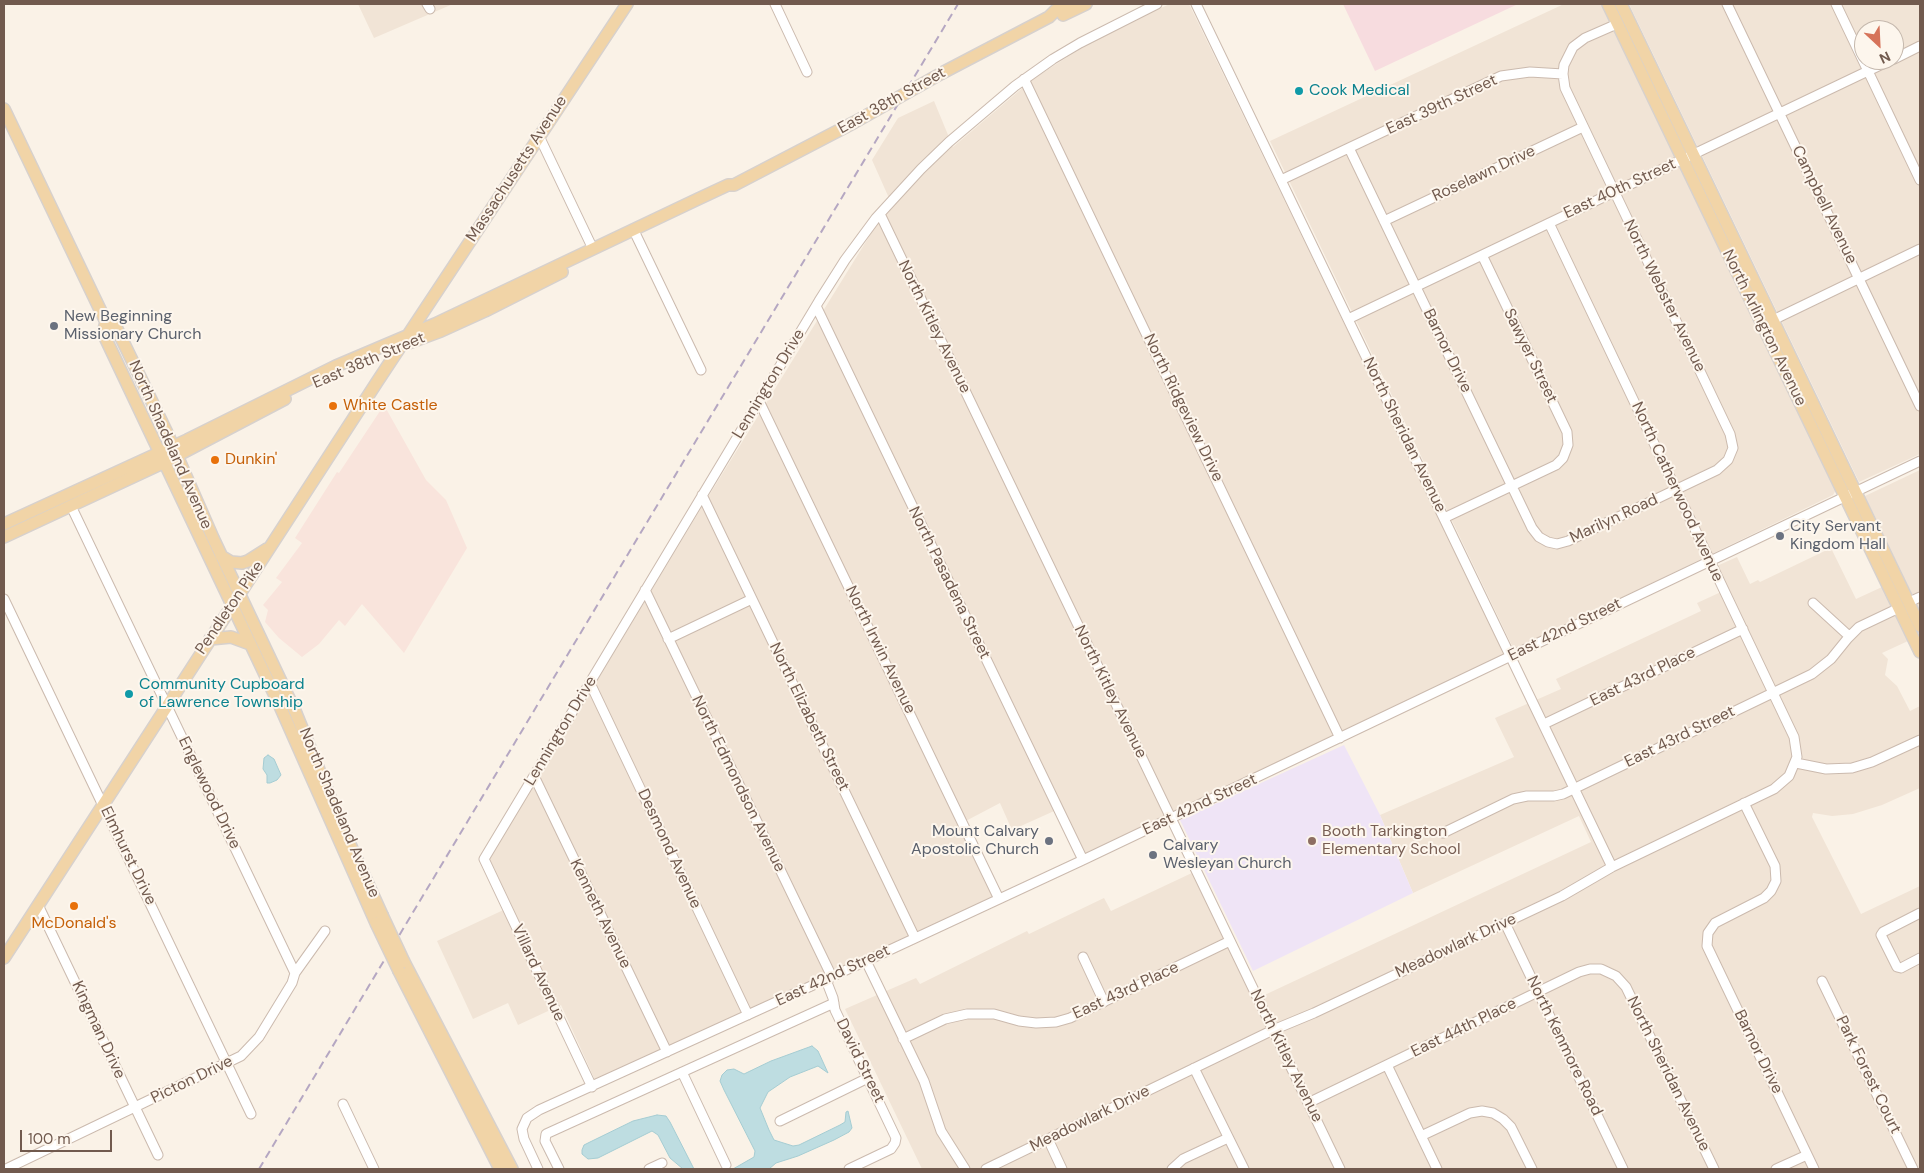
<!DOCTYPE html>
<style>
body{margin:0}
#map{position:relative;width:1924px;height:1173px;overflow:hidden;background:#faf2e7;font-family:"DM Sans",sans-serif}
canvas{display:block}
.frame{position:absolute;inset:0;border:5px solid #715a4e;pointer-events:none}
.north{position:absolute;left:1854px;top:20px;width:50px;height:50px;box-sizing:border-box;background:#fdf6ed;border:1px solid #c5b8ad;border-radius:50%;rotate:155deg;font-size:14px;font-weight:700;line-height:20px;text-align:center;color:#715a4e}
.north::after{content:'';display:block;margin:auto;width:18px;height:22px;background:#d6735a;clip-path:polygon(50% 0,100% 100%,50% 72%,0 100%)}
.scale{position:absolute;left:20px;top:1130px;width:92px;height:22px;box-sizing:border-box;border:2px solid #715a4e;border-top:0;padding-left:6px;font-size:15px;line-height:18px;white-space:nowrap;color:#715a4e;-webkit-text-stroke:4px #fdf6ed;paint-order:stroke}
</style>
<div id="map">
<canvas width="1924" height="1173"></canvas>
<div class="frame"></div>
<div class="north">N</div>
<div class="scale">100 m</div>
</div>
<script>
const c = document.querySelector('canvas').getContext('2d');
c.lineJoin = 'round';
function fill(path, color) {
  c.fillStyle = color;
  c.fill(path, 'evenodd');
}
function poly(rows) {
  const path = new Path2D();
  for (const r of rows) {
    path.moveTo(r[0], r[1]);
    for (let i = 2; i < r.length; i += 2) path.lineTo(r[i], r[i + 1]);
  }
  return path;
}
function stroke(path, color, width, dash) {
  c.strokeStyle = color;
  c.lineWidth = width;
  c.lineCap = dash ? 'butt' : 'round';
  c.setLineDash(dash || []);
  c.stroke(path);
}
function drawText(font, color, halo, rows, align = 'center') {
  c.font = font + ' "DM Sans",sans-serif';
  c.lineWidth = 4;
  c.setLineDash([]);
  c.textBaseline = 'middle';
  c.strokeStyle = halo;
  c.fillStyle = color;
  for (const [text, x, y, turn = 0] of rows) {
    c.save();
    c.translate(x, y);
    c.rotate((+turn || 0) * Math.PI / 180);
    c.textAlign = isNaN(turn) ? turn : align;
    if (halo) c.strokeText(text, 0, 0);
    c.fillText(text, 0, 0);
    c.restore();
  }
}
const residential = poly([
 [358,4,453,4,374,38],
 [1170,4,1189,4,1505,655,1085,854,1063,807,1012,830,1000,803,960,824,995,896,595,1080,561,1005,518,1025,508,1003,473,1019,437,941,512,906,489,859,700,510,875,227,893,207,872,160,898,118,934,101,953,147,1033,79,1108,31],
 [1564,4,1605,4,1837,488,1833,495,1514,650,1270,141],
 [1629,4,1920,4,1920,454,1859,482],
 [1864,30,1894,30,1894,60,1864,60],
 [1920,470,1920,611,1865,496],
 [1831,548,1856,599,1882,587,1908,641,1882,653,1888,659,1885,675,1897,686,1910,711,1920,706,1920,788,1882,805,1853,814,1832,816,1813,813,1812,817,1861,914,1920,886,1920,1169,922,1169,845,1009,916,978,920,984,1027,931,1029,934,1104,898,1111,911,1194,872,1256,999,1591,842,1579,816,1413,893,1380,815,1514,757,1495,718,1561,689,1556,679,1701,611,1697,603,1721,592,1710,569,1737,557,1750,584,1758,580,1760,582]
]);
const commercial = poly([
 [384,405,426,480,446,500,467,548,404,653,362,604,345,626,339,620,319,644,302,657,279,638,265,622,268,610,263,605,282,582,276,578,302,543,295,538,337,472,339,473]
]);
const education = poly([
 [1344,745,1380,815,1413,893,1253,971,1180,820]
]);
const medical = poly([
 [1343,4,1518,4,1375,71]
]);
const water = poly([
 [268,755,274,759,281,775,277,780,270,783,267,783,267,775,263,769,264,758,268,755],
 [812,1046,818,1051,828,1073,818,1066,790,1077,768,1092,760,1108,769,1130,774,1140,793,1146,799,1145,840,1125,845,1122,846,1112,848,1111,852,1128,849,1132,834,1140,798,1156,776,1163,769,1169,733,1169,754,1157,755,1151,724,1090,720,1081,722,1075,727,1070,734,1069,744,1074,771,1061,812,1046],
 [657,1115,666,1116,670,1122,694,1169,683,1169,670,1158,658,1135,652,1131,598,1158,588,1159,582,1154,582,1150,584,1145,590,1142,633,1121,657,1115]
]);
const minor = poly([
 [427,4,430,9],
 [775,4,807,72],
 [1196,4,1612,867],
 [1727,4,1920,406],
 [1836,4,1920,180],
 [1894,59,1920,46],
 [1024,79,1340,738],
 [539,136,593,249],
 [1349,148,1532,528,1539,537,1548,542,1557,544,1568,541,1717,470,1728,460,1733,448,1730,434,1565,88,1563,74,1564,65,1573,47,1585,38,1617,24],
 [1281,180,1501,76,1530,72,1563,74],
 [880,214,1340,1169],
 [1384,221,1583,127],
 [636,235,701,370],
 [816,306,1083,860],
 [1348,319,1891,60],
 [1773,320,1920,249],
 [759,401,999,899],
 [702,495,915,938],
 [71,506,295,973],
 [1444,518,1556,465,1563,458,1568,445,1567,432,1482,255],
 [645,590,832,977],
 [4,599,251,1114],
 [1909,602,1920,597],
 [1813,603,1849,636],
 [668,639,752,599],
 [590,683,748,1015],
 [1544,724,1743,629],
 [1796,763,1826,769,1852,768,1872,762,1920,740],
 [534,776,667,1052],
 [1744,803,1775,866,1776,881,1771,891,1764,898,1715,923,1708,933,1707,946,1814,1169],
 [1443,833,1513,799,1527,796,1554,796,1563,794,1812,674,1831,659,1848,638,1859,627,1899,608],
 [38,905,158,1155],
 [1920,913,1883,932,1881,935,1897,967,1901,968,1920,958],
 [1505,923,1623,1169],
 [1083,957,1104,1002],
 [866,961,924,1081,941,1131,965,1169],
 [826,980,833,998,835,1010,896,1138,895,1143,891,1149,849,1169],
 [1822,981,1913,1169],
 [903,1039,945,1019,967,1014,994,1014,1019,1021,1036,1023,1056,1022,1070,1018,1230,941],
 [1387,1065,1437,1169],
 [1194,1068,1244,1169],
 [682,1072,726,1165],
 [592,1087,484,859,819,301,845,260,876,218,921,169,949,142,1015,86,1053,59,1080,43,1157,4],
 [1308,1103,1579,972,1590,969,1601,969,1616,976,1626,987,1714,1169],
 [343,1104,374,1169],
 [780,1121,868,1078],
 [1421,1136,1470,1113,1482,1111,1493,1113,1503,1119,1511,1127,1532,1169],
 [1048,1139,1062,1169],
 [6,1169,241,1056,259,1037,292,983,295,973,325,931],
 [538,1169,524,1139,522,1129,527,1118,539,1110,866,961,1083,860,1920,461],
 [559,1169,545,1141,546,1134,834,1003],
 [649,1169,662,1163],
 [986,1169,1273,1030,1314,1013,1562,896,1612,867,1774,789,1789,776,1797,757,1794,737,1549,223],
 [1172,1169,1183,1159,1228,1138],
 [1776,1169,1807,1155]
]);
const major = poly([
 [1608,4,1920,652],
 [1621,4,1920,626],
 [1063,15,1086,4],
 [942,73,1049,17,1056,10,1070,4],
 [4,109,106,322,103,333,279,704,376,923],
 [106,322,116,327,168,435,213,538,295,711,343,829,382,915],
 [406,344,441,331,485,311,562,272],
 [4,524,187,440,336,366,435,324,698,199,728,185,734,185,853,123],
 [4,537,165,462,285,399],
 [221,556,231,562,242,563,248,561,267,549],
 [210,639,231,637,250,644],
 [4,958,377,382,627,4],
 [404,962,512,1169],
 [399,971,500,1169]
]);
const rail = poly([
 [259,1169,958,4]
]);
const majorBridge = poly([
 [853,123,942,73],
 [382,915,404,962],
 [376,923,399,971]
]);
const markers = [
 [1299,91,5,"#0f9aa8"],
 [54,326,5,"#6b7280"],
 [333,406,5,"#e8710a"],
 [215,460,5,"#e8710a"],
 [1780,536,5,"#6b7280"],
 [129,694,5,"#0f9aa8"],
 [1049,841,5,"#6b7280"],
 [1312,841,5,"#8d6e63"],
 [1153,855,5,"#6b7280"],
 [74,906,5,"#e8710a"]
];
const cultureNames = [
 ["Cook Medical",1309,91],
 ["Community Cupboard",139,685],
 ["of Lawrence Township",139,703]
];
const streetNames = [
 ["East 38th Street",892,101,-29],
 ["East 39th Street",1442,105,-25],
 ["Massachusetts Avenue",517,169,-57],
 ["Roselawn Drive",1484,174,-25],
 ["East 40th Street",1620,189,-25],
 ["Campbell Avenue",1824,205,64],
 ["North Webster Avenue",1664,296,64],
 ["North Kitley Avenue",934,327,64],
 ["North Arlington Avenue",1764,328,64],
 ["Barnor Drive",1447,351,64],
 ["Sawyer Street",1530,356,64],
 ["East 38th Street",369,361,-23],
 ["Lennington Drive",769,384,-59],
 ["North Ridgeview Drive",1183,408,64],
 ["North Sheridan Avenue",1404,435,64],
 ["North Shadeland Avenue",170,445,66],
 ["North Catherwood Avenue",1677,492,65],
 ["Marilyn Road",1614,519,-25],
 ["North Pasadena Street",949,583,64],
 ["Pendleton Pike",230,608,-56],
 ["East 42nd Street",1565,630,-26],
 ["North Irwin Avenue",880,650,64],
 ["East 43rd Place",1643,677,-26],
 ["North Kitley Avenue",1110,692,64],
 ["North Elizabeth Street",809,717,64],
 ["Lennington Drive",561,731,-59],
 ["East 43rd Street",1680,737,-26],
 ["North Edmondson Avenue",738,784,64],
 ["Englewood Drive",209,793,64],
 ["East 42nd Street",1200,805,-25],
 ["North Shadeland Avenue",339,813,67],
 ["Desmond Avenue",669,849,65],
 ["Elmhurst Drive",128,856,64],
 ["Kenneth Avenue",600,914,64],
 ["Meadowlark Drive",1456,946,-25],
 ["Villard Avenue",538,973,65],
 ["East 42nd Street",833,976,-25],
 ["East 43rd Place",1126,991,-25],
 ["East 44th Place",1464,1028,-26],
 ["Kingman Drive",98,1030,65],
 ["North Kenmore Road",1564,1046,64],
 ["Barnor Drive",1758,1052,64],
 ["North Kitley Avenue",1286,1056,64],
 ["David Street",860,1061,64],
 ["North Sheridan Avenue",1668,1074,64],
 ["Park Forest Court",1868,1075,64],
 ["Picton Drive",192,1080,-26],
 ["Meadowlark Drive",1090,1119,-26]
];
const worshipNames = [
 ["New Beginning",64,317],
 ["Missionary Church",64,335],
 ["City Servant",1790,527],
 ["Kingdom Hall",1790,545],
 ["Mount Calvary",1039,832,"right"],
 ["Apostolic Church",1039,850,"right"],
 ["Calvary",1163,846],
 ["Wesleyan Church",1163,864]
];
const foodNames = [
 ["White Castle",343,406],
 ["Dunkin'",225,460],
 ["McDonald's",74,924,"center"]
];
const educationNames = [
 ["Booth Tarkington",1322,832],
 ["Elementary School",1322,850]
];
fill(residential, '#f1e4d6');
fill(commercial, '#f9e4dc');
fill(education, '#efe4f6');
fill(medical, '#f7dcdf');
fill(water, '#bedde1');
stroke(water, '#a5ccd2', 1);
stroke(minor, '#cbbaae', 11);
stroke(major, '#d7d1cd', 14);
stroke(minor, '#fff', 9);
stroke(major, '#f1d4a7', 11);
stroke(rail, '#b5a7c2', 2, [8, 5]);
stroke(majorBridge, '#d7d1cd', 14, []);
stroke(majorBridge, '#f1d4a7', 11);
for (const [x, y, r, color] of markers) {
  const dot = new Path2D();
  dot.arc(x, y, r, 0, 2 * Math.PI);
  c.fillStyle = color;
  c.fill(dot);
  stroke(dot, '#fdf6ed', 2);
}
drawText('16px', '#0d838f', '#fdf6ed', cultureNames, 'left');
drawText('16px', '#715a4e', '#fdf6ed', streetNames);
drawText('16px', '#5b616d', '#fdf6ed', worshipNames, 'left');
drawText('16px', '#c56008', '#fdf6ed', foodNames, 'left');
drawText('16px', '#785e54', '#fdf6ed', educationNames, 'left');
</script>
